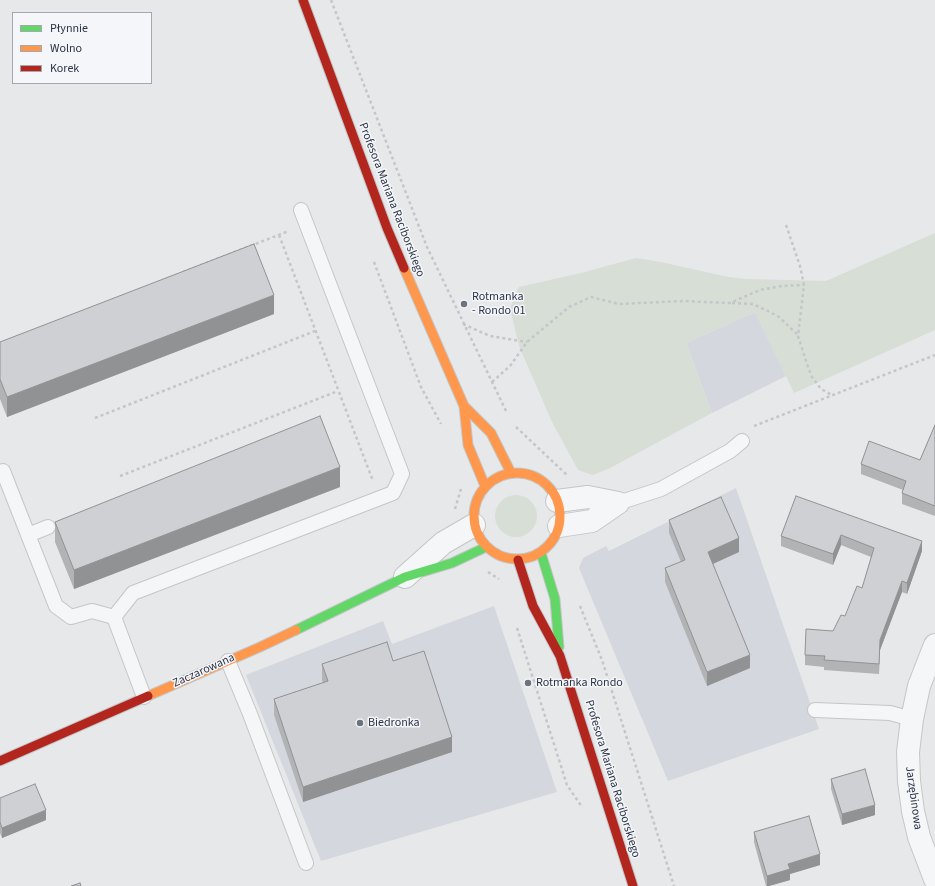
<!DOCTYPE html>
<meta charset="utf-8">
<style>
body{margin:0}
#map{position:relative;width:935px;height:886px;overflow:hidden;background:#e6e8ea;font-family:"Source Sans 3",sans-serif}
canvas{display:block}
.legend{position:absolute;left:12px;top:12px;width:140px;height:72px;box-sizing:border-box;background:#f4f6f9;border:1px solid #a4a8b1;margin:0;padding:5px 7px;list-style:none;font-size:12px;color:#2b3445}
.legend li{display:flex;align-items:center;gap:8px;height:20px}
.legend b{width:20px;border:1px solid #a4a8b1}
</style>
<div id="map">
<canvas width="935" height="886"></canvas>
<ul class="legend">
<li><b style="height:5px;background:#63d668"></b>Płynnie</li>
<li><b style="height:5px;background:#ff974d"></b>Wolno</li>
<li><b style="height:5px;background:#b3261e"></b>Korek</li>
</ul>
</div>
<script>
const c = document.querySelector('canvas').getContext('2d');
c.lineJoin = 'round';
function fill(path, color) {
  c.fillStyle = color;
  c.fill(path, 'evenodd');
}
function poly(rows) {
  const path = new Path2D();
  for (const r of rows) {
    if (r.length === 3) {
      path.moveTo(r[0] + r[2], r[1]);
      path.arc(r[0], r[1], r[2], 0, 2 * Math.PI);
      continue;
    }
    path.moveTo(r[0], r[1]);
    for (let i = 2; i < r.length; i += 2) path.lineTo(r[i], r[i + 1]);
  }
  return path;
}
function stroke(path, color, width, dash) {
  c.strokeStyle = color;
  c.lineWidth = width;
  c.lineCap = dash ? 'butt' : 'round';
  c.setLineDash(dash || []);
  c.stroke(path);
}
function drawText(font, color, halo, rows, align = 'center') {
  c.font = font + ' "Source Sans 3",sans-serif';
  c.lineWidth = 3;
  c.setLineDash([]);
  c.textBaseline = 'middle';
  c.strokeStyle = halo;
  c.fillStyle = color;
  for (const [text, x, y, turn = 0] of rows) {
    c.save();
    c.translate(x, y);
    c.rotate((+turn || 0) * Math.PI / 180);
    c.textAlign = isNaN(turn) ? turn : align;
    if (halo) c.strokeText(text, 0, 0);
    c.fillText(text, 0, 0);
    c.restore();
  }
}
const built = poly([
 [755,312,786,376,712,413,686,343],
 [736,488,819,729,668,781,579,568,583,558,606,546,609,551],
 [494,606,557,792,321,861,246,675,383,621,392,644]
]);
const green = poly([
 [935,233,935,330,794,393,755,312,686,343,712,413,610,468,593,475,578,470,552,422,519,346,510,308,519,287,581,273,636,258,661,262,728,277,746,279,826,281],
 [516,516,21]
]);
const path = poly([
 [331,0,427,247,507,413],
 [786,225,800,266,804,285,798,336,808,367,812,377,821,389,832,395],
 [279,235,373,481],
 [374,262,421,387,441,424],
 [183,272,289,231],
 [732,303,753,304,770,312,779,317,798,335],
 [463,324,490,336,527,342],
 [492,382,510,366,527,342,569,307,591,297,619,304,683,301,730,303,760,290,782,286,804,285],
 [95,418,315,331],
 [754,426,935,355],
 [516,427,568,476],
 [120,476,338,391],
 [455,509,461,489],
 [488,572,499,579],
 [580,606,602,660,674,886],
 [517,628,567,785,582,807]
]);
const lane = poly([
 [3,471,56,606,71,617,92,611,114,617],
 [618,503,661,489,730,451,742,441],
 [28,535,48,527],
 [228,661,250,714,306,863],
 [144,697,114,617,133,593,393,493,402,474,301,210],
 [815,710,890,713,912,719]
]);
const street = poly([
 [557,501,588,497,618,503],
 [559,526,592,521,618,503],
 [405,577,443,543,474,525],
 [935,645,919,686,912,719,908,752,909,781,913,811,919,837,935,879]
]);
const fast = poly([
 [541,553,555,599,559,647],
 [296,630,405,577,452,563,486,547]
]);
const slow = poly([
 [404,268,464,406,468,445,485,486],
 [464,406,491,433,511,473],
 [517,516,43],
 [148,696,260,647,296,630]
]);
const jam = poly([
 [303,0,387,228,404,268],
 [518,560,533,606,560,656,633,886],
 [0,761,148,696]
]);
const wall = poly([
 [274,314,7,417,0,399,0,342],
 [935,425,935,516,902,504,902,493,903,490,861,474,861,464,920,460],
 [340,487,74,589,55,542,55,522],
 [796,496,922,551,907,594,902,592,880,650,879,674,824,670,824,667,805,665,805,655,833,631,845,616,862,588,871,557,841,545,833,565,781,546,781,536],
 [669,520,739,552,713,564,750,668,707,686,665,582,665,568,681,562,669,533],
 [393,661,452,752,303,802,274,715,274,699,323,683,322,680,322,664],
 [831,779,875,815,842,825,831,789],
 [0,798,46,820,2,838,0,833],
 [754,832,820,865,790,874,790,880,769,886,766,886,754,842]
]);
const shadedWall = poly([
 [274,295,274,314,7,417,7,397],
 [340,467,340,487,74,589,74,570],
 [841,535,841,545,833,565,833,554],
 [739,538,739,552,708,566,708,552],
 [922,541,922,551,907,594,907,583],
 [902,581,902,592,880,650,879,674,880,640],
 [750,655,750,668,707,686,707,672],
 [452,737,452,752,303,802,303,787],
 [875,805,875,815,842,825,842,814],
 [46,810,46,820,2,838,2,828],
 [820,854,820,865,790,874,790,880,769,886,767,886,767,876,788,864]
]);
const building = poly([
 [254,244,274,295,7,397,0,379,0,342,254,244],
 [320,416,340,467,74,570,55,522,320,416],
 [935,425,935,506,902,493,906,481,861,464,869,441,920,460,935,425],
 [796,496,922,541,907,583,902,581,880,640,879,664,824,660,825,656,805,655,806,629,833,631,841,615,845,616,857,586,862,588,874,548,841,535,833,554,781,536,796,496],
 [721,497,739,538,708,552,750,655,707,672,665,568,685,560,669,520,721,497],
 [387,642,393,661,424,651,452,737,303,787,274,699,328,681,322,664,387,642],
 [865,769,875,805,842,814,831,779,865,769],
 [35,784,46,810,2,828,0,822,0,798,35,784],
 [809,816,820,854,788,864,790,869,767,876,754,832,809,816],
 [80,883,81,886,71,886,80,883]
]);
const markers = [
 [464,304,4,"#6c737f"],
 [528,683,4,"#6c737f"],
 [360,723,4,"#6c737f"]
];
const streetNames = [
 ["Profesora Mariana Raciborskiego",391,200,69],
 ["Zaczarowana",204,671,-24],
 ["Profesora Mariana Raciborskiego",612,779,73],
 ["Jarzębinowa",913,798,82]
];
const poiNames = [
 ["Rotmanka",472,297],
 ["- Rondo 01",472,311],
 ["Rotmanka Rondo",536,683],
 ["Biedronka",368,723]
];
fill(built, '#d4d7dd');
fill(green, '#d6ded6');
stroke(lane, '#c4c6c8', 16);
stroke(street, '#c4c6c8', 24);
stroke(fast, '#c4c6c8', 11);
stroke(slow, '#c4c6c8', 11);
stroke(jam, '#c4c6c8', 11);
stroke(path, '#c5c6ca', 2.5, [3, 3]);
stroke(lane, '#f5f6f7', 14);
stroke(street, '#f5f6f7', 22);
stroke(fast, '#63d668', 9);
stroke(slow, '#ff974d', 9);
stroke(jam, '#b3261e', 9);
fill(wall, '#b1b3b5');
fill(shadedWall, '#909294');
fill(building, '#ced0d3');
stroke(building, '#909294', 1);
for (const [x, y, r, color] of markers) {
  const dot = new Path2D();
  dot.arc(x, y, r, 0, 2 * Math.PI);
  c.fillStyle = color;
  c.fill(dot);
  stroke(dot, '#f4f6f9', 1.5);
}
drawText('12px', '#2b3445', '#f4f6f9', streetNames);
drawText('12px', '#2b3445', '#f4f6f9', poiNames, 'left');
</script>
